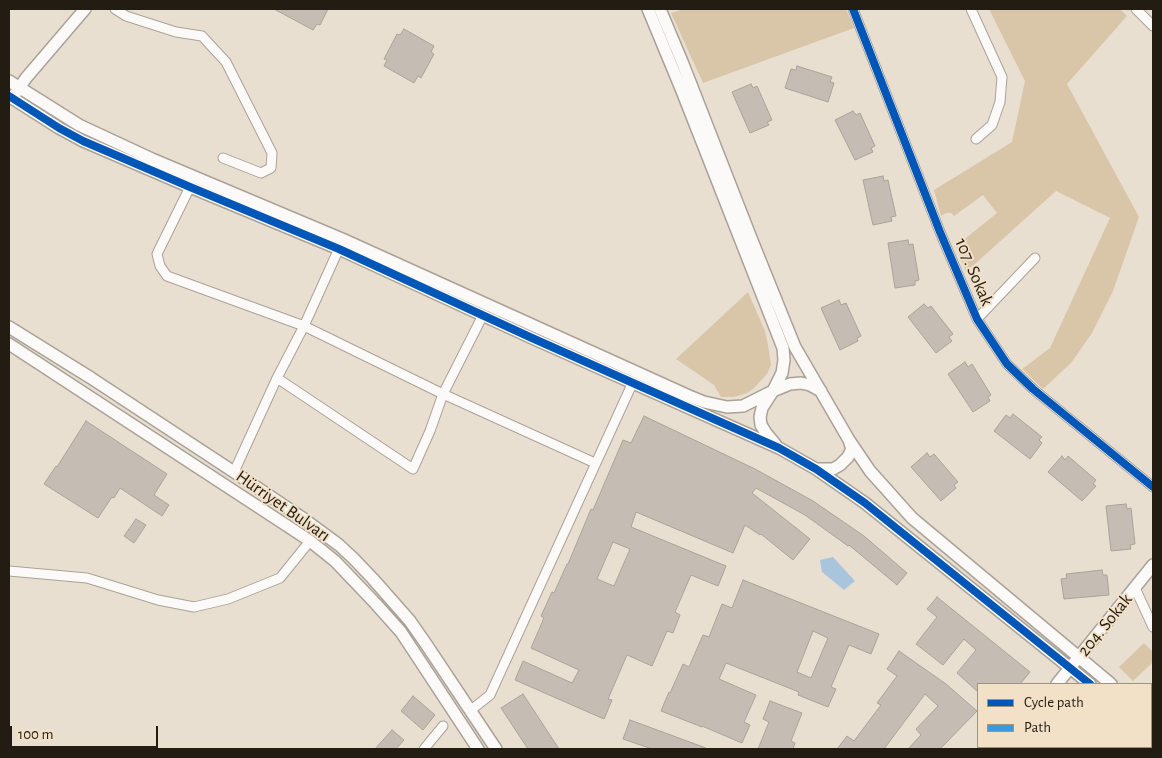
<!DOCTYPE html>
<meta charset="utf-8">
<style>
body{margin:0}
#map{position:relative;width:1162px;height:758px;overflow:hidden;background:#e8dfd1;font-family:"Alegreya Sans",sans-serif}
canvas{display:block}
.frame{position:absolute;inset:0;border:10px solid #221c13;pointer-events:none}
.legend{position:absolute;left:977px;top:683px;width:175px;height:65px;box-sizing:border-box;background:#f2e1c7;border:1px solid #9f927f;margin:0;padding:6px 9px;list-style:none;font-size:15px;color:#221c13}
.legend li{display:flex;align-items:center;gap:10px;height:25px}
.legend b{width:25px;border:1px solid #9f927f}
.scale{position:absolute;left:10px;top:726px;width:148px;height:22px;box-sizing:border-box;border:2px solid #221c13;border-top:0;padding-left:6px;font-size:15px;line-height:18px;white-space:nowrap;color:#221c13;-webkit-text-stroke:4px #f2e1c7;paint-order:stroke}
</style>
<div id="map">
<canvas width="1162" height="758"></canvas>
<div class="frame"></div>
<ul class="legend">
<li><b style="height:6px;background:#0057b8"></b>Cycle path</li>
<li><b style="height:6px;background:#3c9bde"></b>Path</li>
</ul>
<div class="scale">100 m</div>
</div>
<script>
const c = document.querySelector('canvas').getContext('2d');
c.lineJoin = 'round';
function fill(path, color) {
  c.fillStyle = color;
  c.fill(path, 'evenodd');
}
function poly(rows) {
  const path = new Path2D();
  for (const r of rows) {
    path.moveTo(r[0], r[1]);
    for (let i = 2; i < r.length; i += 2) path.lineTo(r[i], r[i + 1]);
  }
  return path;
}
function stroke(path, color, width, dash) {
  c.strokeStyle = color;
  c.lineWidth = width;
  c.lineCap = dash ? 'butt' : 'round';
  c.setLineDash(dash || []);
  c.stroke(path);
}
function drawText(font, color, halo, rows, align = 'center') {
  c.font = font + ' "Alegreya Sans",sans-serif';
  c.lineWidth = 4;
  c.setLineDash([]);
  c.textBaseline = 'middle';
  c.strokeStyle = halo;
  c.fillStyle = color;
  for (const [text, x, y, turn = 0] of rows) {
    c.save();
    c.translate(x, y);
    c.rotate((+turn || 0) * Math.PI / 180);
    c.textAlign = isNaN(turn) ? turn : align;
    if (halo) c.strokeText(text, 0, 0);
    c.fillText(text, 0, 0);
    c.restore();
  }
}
const green = poly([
 [684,9,846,9,854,28,703,83,671,13],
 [989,9,1120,9,1127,16,1067,84,1139,217,1113,291,1092,333,1071,363,1043,389,1022,369,1050,348,1110,218,1056,191,966,272,956,246,997,213,983,195,954,216,951,213,946,213,941,216,934,190,1012,142,1025,81],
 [748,292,765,331,768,345,771,365,767,374,754,388,747,393,734,397,721,397,714,385,676,359],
 [1144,643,1153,652,1153,662,1133,681,1119,667]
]);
const water = poly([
 [833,557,855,581,844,590,822,572,820,560]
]);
const building = poly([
 [274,9,328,9,320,25,317,24,313,30,274,9],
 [404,29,434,46,431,52,434,54,421,78,418,76,414,83,384,66,387,60,384,59,397,34,400,35,404,29],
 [797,66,832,77,830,82,834,83,828,102,785,88,791,69,796,70,797,66],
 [751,84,753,88,757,86,772,120,767,122,769,125,750,133,732,92,751,84],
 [853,111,856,115,860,113,875,146,871,148,873,152,855,160,835,120,853,111],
 [883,176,884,181,888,180,896,216,891,217,892,221,873,225,863,180,883,176],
 [908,240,909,245,913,244,919,280,915,281,915,285,895,288,888,243,908,240],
 [839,300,841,305,846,303,861,336,857,338,858,341,840,350,821,308,839,300],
 [924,304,928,308,931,306,953,334,949,337,952,341,936,353,908,317,924,304],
 [965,362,968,367,972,364,991,395,988,397,990,401,973,412,948,374,965,362],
 [1013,414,1042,437,1039,440,1042,443,1030,459,994,431,1006,415,1010,418,1013,414],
 [644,416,755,469,813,501,864,536,907,573,897,585,849,545,848,546,805,515,756,488,752,493,810,539,793,560,761,534,760,535,745,525,733,553,636,512,631,527,726,566,718,586,691,575,675,612,680,615,673,633,667,631,652,666,627,655,608,699,612,700,604,719,515,680,523,661,572,683,579,670,531,648,544,618,541,616,552,592,554,593,567,564,568,564,591,509,593,510,623,440,631,443,644,416],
 [613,542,630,549,614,586,597,579,613,542],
 [86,421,167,474,154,495,169,505,162,516,120,488,114,498,112,497,98,518,44,484,56,466,57,467,86,421],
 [927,453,930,457,934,454,958,482,954,485,956,488,941,501,911,467,927,453],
 [1062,456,1065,460,1068,456,1096,480,1093,484,1096,486,1082,501,1048,472,1062,456],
 [1126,504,1127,509,1131,508,1135,544,1130,545,1131,549,1111,551,1106,506,1126,504],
 [136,519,146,525,134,543,124,536,136,519],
 [1102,570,1103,575,1107,575,1109,595,1064,599,1061,579,1067,578,1066,574,1102,570],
 [743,580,879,634,871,654,849,645,831,687,836,689,828,707,798,695,799,692,726,663,719,679,756,695,744,722,750,725,742,743,702,726,702,727,661,711,669,692,670,693,683,664,689,667,703,635,709,637,722,604,732,608,743,580],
 [813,631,828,638,811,678,797,672,813,631],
 [937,597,1030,672,1020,684,978,684,978,692,957,673,976,650,964,639,943,665,916,644,937,617,927,609,937,597],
 [899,651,946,684,977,711,940,749,908,749,921,735,916,729,938,706,925,694,884,749,837,749,847,736,854,741,881,705,877,703,897,676,887,669,899,651],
 [523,694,542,723,559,749,528,749,501,708,523,694],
 [413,696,435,715,423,730,401,711,413,696],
 [770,701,802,713,791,741,795,743,793,749,758,749,769,722,763,719,770,701],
 [630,720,706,748,706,749,652,749,623,739,630,720],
 [392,730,404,740,396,749,375,749,392,730]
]);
const street = poly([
 [115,9,126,16,176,32,202,36,226,62,272,153,271,168,261,173,223,158],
 [853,9,940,232,977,319,1007,364,1033,389,1153,487],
 [971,9,1002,77,1000,102,992,125,976,139],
 [1136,9,1153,26],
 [191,181,190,187,157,254,160,266,167,276,304,326,443,394,483,315],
 [977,319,1035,258],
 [277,378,413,469,430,431,443,394,595,463],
 [234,472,277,378,304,326,341,244],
 [9,571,87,578,158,600,194,607,228,599,280,578,310,541],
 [1135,588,1153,627],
 [471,710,490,695,633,382],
 [1026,747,1028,749],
 [424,749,443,726]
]);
const secondary = poly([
 [648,9,682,91,783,348,784,360,782,373,773,391,762,408,760,417,761,425,766,433,776,445],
 [660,9,683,64,751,238,795,347,849,440,870,471,912,518,1111,684],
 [9,81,79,125,152,159,342,239,689,396,704,402,727,407,743,406,773,391,790,384,801,383,810,385,821,391],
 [15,94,26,78,85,9],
 [9,96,59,128,83,141,190,187,339,249,532,338,779,448,816,469,865,503,1090,684],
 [9,327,91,378,234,472,301,517,339,545,354,559,373,579,410,621,426,644,496,749],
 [9,344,292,529,310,541,335,561,376,604,401,632,478,749],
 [816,469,833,469,840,465,848,457,852,449,849,440],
 [1057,684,1153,565],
 [1151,716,1153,718],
 [1151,732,1153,734],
 [1004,749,1006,747]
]);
const quiet = poly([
 [1026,747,1028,749]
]);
const cycleway = poly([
 [853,9,940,232,977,319,1007,364,1033,389,1153,487],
 [9,96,59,128,83,141,190,187,339,249,532,338,779,448,816,469,865,503,1090,684]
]);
const streetNames = [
 ["107. Sokak",974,272,67],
 ["Hürriyet Bulvarı",283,506,35],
 ["204. Sokak",1105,625,-51]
];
fill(green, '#d9c6a8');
fill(water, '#a9c4dd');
fill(building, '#c5bdb3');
stroke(building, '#aaa398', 1);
stroke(street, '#aaa298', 11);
stroke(secondary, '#aaa298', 14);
stroke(street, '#fcfaf8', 9);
stroke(secondary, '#fcfaf8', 11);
stroke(quiet, '#3c9bde', 6, [12, 6]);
stroke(cycleway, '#0057b8', 8);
drawText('18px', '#221c13', '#f2e1c7', streetNames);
</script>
